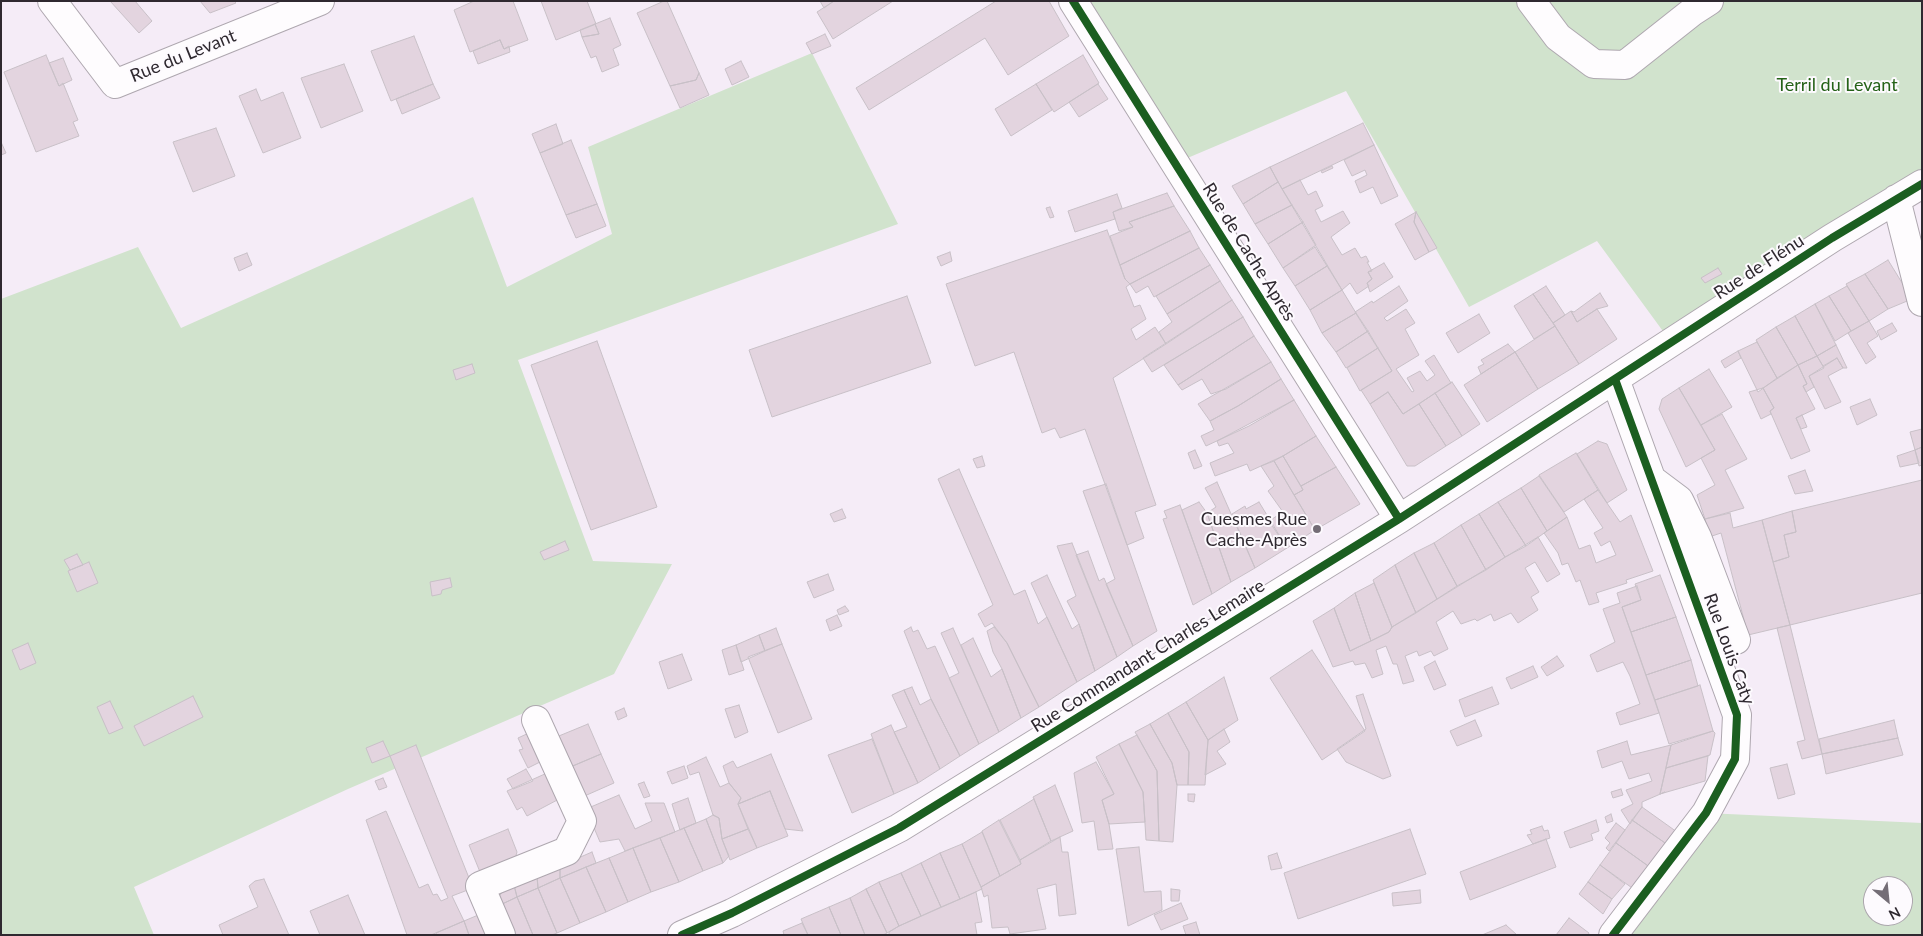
<!DOCTYPE html>
<meta charset="utf-8">
<style>
body{margin:0}
#map{position:relative;width:1923px;height:936px;overflow:hidden;background:#f5ecf7;font-family:Lato,sans-serif}
canvas{display:block}
.frame{position:absolute;inset:0;border:2px solid #2f2930;pointer-events:none}
.north{position:absolute;left:1863px;top:876px;width:50px;height:50px;box-sizing:border-box;background:#fdfafe;border:1px solid #aba6ac;border-radius:50%;rotate:152deg;font-size:14px;font-weight:700;line-height:20px;text-align:center;color:#2f2930}
.north::after{content:'';display:block;margin:auto;width:18px;height:22px;background:#746d76;clip-path:polygon(50% 0,100% 100%,50% 72%,0 100%)}
</style>
<div id="map">
<canvas width="1923" height="936"></canvas>
<div class="frame"></div>
<div class="north">N</div>
</div>
<script>
const c = document.querySelector('canvas').getContext('2d');
c.lineJoin = 'round';
function fill(path, color) {
  c.fillStyle = color;
  c.fill(path, 'evenodd');
}
function poly(rows) {
  const path = new Path2D();
  for (const r of rows) {
    path.moveTo(r[0], r[1]);
    for (let i = 2; i < r.length; i += 2) path.lineTo(r[i], r[i + 1]);
  }
  return path;
}
function stroke(path, color, width, dash) {
  c.strokeStyle = color;
  c.lineWidth = width;
  c.lineCap = dash ? 'butt' : 'round';
  c.setLineDash(dash || []);
  c.stroke(path);
}
function drawText(font, color, halo, rows, align = 'center') {
  c.font = font + ' Lato,sans-serif';
  c.lineWidth = 4;
  c.setLineDash([]);
  c.textBaseline = 'middle';
  c.strokeStyle = halo;
  c.fillStyle = color;
  for (const [text, x, y, turn = 0] of rows) {
    c.save();
    c.translate(x, y);
    c.rotate((+turn || 0) * Math.PI / 180);
    c.textAlign = isNaN(turn) ? turn : align;
    if (halo) c.strokeText(text, 0, 0);
    c.fillText(text, 0, 0);
    c.restore();
  }
}
const green = poly([
 [1079,1,1922,1,1922,184,1665,334,1597,241,1469,307,1346,91,1178,162],
 [812,53,898,224,518,360,593,561,672,564,614,674,348,789,134,887,154,935,1,935,1,299,138,247,181,328,473,197,507,287,612,234,588,147],
 [1706,813,1922,823,1922,935,1613,935],
 [1873,886,1903,886,1903,916,1873,916]
]);
const building = poly([
 [110,1,135,1,152,21,139,33,110,1],
 [200,1,234,1,236,3,210,13,200,1],
 [513,1,528,40,504,49,500,40,470,52,454,10,474,1,513,1],
 [541,1,587,1,596,24,556,40,541,1],
 [664,1,667,1,699,73,696,80,670,86,637,13,664,1],
 [820,1,834,1,824,8,820,1],
 [834,1,893,1,833,39,817,12,834,1],
 [996,1,1049,1,1069,36,1008,75,985,38,869,110,856,88,996,1],
 [610,18,621,45,613,49,619,65,602,72,596,56,591,58,582,37,599,34,595,24,610,18],
 [595,24,599,34,582,37,580,30,595,24],
 [825,34,831,46,812,54,806,43,825,34],
 [414,36,433,84,391,101,371,51,414,36],
 [500,40,504,49,509,46,510,52,478,64,473,51,500,40],
 [46,55,59,86,63,83,78,120,73,122,79,136,36,152,4,72,46,55],
 [1083,55,1099,83,1054,112,1036,84,1083,55],
 [63,58,72,80,59,86,49,63,63,58],
 [741,61,749,77,732,85,725,69,741,61],
 [344,64,363,111,321,128,301,78,344,64],
 [699,73,709,95,680,108,670,86,696,80,699,73],
 [433,84,440,98,402,114,396,99,433,84],
 [1036,84,1052,110,1011,136,995,109,1036,84],
 [1098,84,1108,99,1079,117,1069,102,1098,84],
 [256,89,261,101,283,92,301,138,263,153,239,96,256,89],
 [1363,123,1374,145,1282,189,1270,167,1363,123],
 [556,124,563,144,540,153,532,134,556,124],
 [216,128,235,176,193,192,173,142,216,128],
 [571,140,597,204,566,215,540,153,571,140],
 [1,142,6,153,1,155,1,142],
 [1374,145,1398,196,1381,204,1373,187,1360,193,1355,181,1367,175,1365,170,1352,176,1344,160,1374,145],
 [1332,166,1333,168,1322,173,1321,171,1332,166],
 [1270,167,1278,182,1243,204,1232,186,1270,167],
 [1300,180,1308,195,1316,191,1323,206,1315,210,1321,222,1343,211,1350,223,1331,237,1342,255,1355,248,1361,258,1366,256,1369,262,1367,262,1372,271,1368,272,1372,279,1367,283,1369,286,1357,294,1350,283,1342,290,1282,189,1300,180],
 [1278,182,1292,205,1255,224,1243,204,1278,182],
 [1167,193,1174,206,1129,222,1133,227,1119,231,1113,212,1167,193],
 [1117,194,1122,208,1113,212,1115,219,1075,232,1068,211,1117,194],
 [597,204,606,226,576,238,566,215,597,204],
 [1292,205,1303,222,1268,244,1255,224,1292,205],
 [1174,206,1190,231,1120,265,1110,236,1133,227,1129,222,1174,206],
 [1050,207,1054,217,1050,218,1046,208,1050,207],
 [1416,212,1437,248,1429,252,1414,222,1416,212],
 [1416,212,1414,222,1429,252,1415,260,1395,224,1416,212],
 [1303,222,1316,245,1283,268,1268,244,1303,222],
 [1107,230,1125,279,1130,284,1126,287,1131,299,1134,307,1140,305,1146,319,1131,329,1136,340,1155,327,1166,344,1113,378,1156,505,1135,512,1144,538,1127,545,1085,429,1060,438,1055,428,1042,433,1014,352,975,366,946,284,1107,230],
 [1190,231,1199,248,1130,284,1125,279,1120,265,1190,231],
 [1315,247,1327,266,1295,286,1283,268,1315,247],
 [1199,248,1210,265,1154,297,1148,286,1136,293,1130,284,1199,248],
 [950,252,952,261,941,266,937,257,950,252],
 [247,253,252,265,239,271,234,258,247,253],
 [1888,260,1912,299,1888,309,1865,274,1888,260],
 [1384,263,1393,277,1370,292,1367,283,1372,279,1368,272,1384,263],
 [1210,265,1220,281,1167,314,1156,296,1210,265],
 [1327,266,1342,290,1310,310,1295,286,1327,266],
 [1718,268,1722,274,1705,283,1701,278,1718,268],
 [1865,274,1888,309,1869,321,1846,284,1865,274],
 [1220,281,1232,300,1166,344,1159,332,1172,322,1167,314,1220,281],
 [1399,286,1408,301,1384,318,1387,321,1406,309,1415,323,1405,329,1419,355,1396,369,1412,392,1414,391,1407,378,1420,371,1427,381,1435,375,1425,361,1434,355,1451,383,1403,414,1388,392,1370,404,1361,390,1392,371,1355,312,1372,301,1373,303,1399,286],
 [1546,286,1565,315,1553,323,1533,294,1546,286],
 [1847,286,1869,321,1851,331,1829,296,1847,286],
 [1342,290,1356,313,1322,333,1310,310,1342,290],
 [1600,293,1608,306,1597,309,1577,322,1571,311,1574,312,1600,293],
 [1533,294,1555,326,1534,339,1514,306,1533,294],
 [907,296,931,363,772,417,749,350,907,296],
 [1829,296,1851,331,1835,341,1815,304,1829,296],
 [1232,300,1243,317,1152,372,1143,358,1232,300],
 [1815,304,1836,345,1817,356,1795,316,1815,304],
 [1597,309,1617,339,1579,364,1553,323,1571,311,1577,322,1597,309],
 [1356,313,1368,331,1336,352,1322,333,1356,313],
 [1479,314,1490,333,1458,353,1446,333,1479,314],
 [1795,316,1817,356,1798,365,1776,327,1795,316],
 [1243,317,1254,336,1178,385,1164,365,1243,317],
 [1869,321,1878,336,1867,343,1876,357,1866,364,1848,333,1869,321],
 [1892,323,1897,331,1881,340,1877,331,1892,323],
 [1555,326,1579,364,1538,389,1515,352,1555,326],
 [1776,327,1798,365,1777,378,1756,340,1776,327],
 [1368,331,1378,348,1346,368,1336,352,1368,331],
 [1254,336,1271,362,1226,389,1211,394,1202,379,1182,390,1178,385,1254,336],
 [597,341,657,507,591,530,531,365,597,341],
 [1757,342,1777,378,1758,392,1738,351,1757,342],
 [1508,344,1515,352,1481,374,1478,367,1484,364,1481,360,1508,344],
 [1836,345,1847,368,1843,368,1837,358,1823,366,1817,356,1836,345],
 [1378,348,1392,371,1360,391,1347,368,1378,348],
 [1738,351,1741,358,1725,368,1721,361,1738,351],
 [1515,352,1538,389,1487,422,1464,385,1515,352],
 [1817,356,1824,368,1809,376,1814,387,1806,392,1803,386,1807,384,1798,365,1817,356],
 [1837,358,1843,368,1828,376,1841,402,1825,409,1809,376,1837,358],
 [1271,362,1281,379,1238,406,1210,421,1198,404,1271,362],
 [472,364,475,373,456,380,453,370,472,364],
 [1798,365,1807,384,1803,386,1815,409,1796,418,1810,451,1791,459,1770,411,1774,408,1763,388,1798,365],
 [1709,369,1732,407,1701,425,1679,388,1709,369],
 [1281,379,1294,400,1249,426,1206,446,1201,436,1214,430,1210,421,1238,406,1281,379],
 [1452,382,1480,424,1462,436,1435,393,1452,382],
 [1679,388,1715,450,1686,467,1659,409,1662,399,1679,388],
 [1763,388,1774,408,1770,411,1771,414,1761,419,1749,392,1763,388],
 [1388,392,1403,414,1419,404,1446,446,1415,466,1407,466,1370,404,1388,392],
 [1435,393,1462,436,1446,446,1419,404,1435,393],
 [1870,399,1877,415,1857,425,1850,407,1870,399],
 [1294,400,1316,436,1283,456,1250,471,1247,464,1215,476,1210,463,1234,453,1228,443,1219,446,1217,441,1294,400],
 [1722,414,1747,459,1725,470,1744,508,1705,519,1697,495,1715,485,1701,458,1715,450,1701,425,1722,414],
 [1802,415,1807,427,1801,429,1796,418,1802,415],
 [1922,429,1922,447,1915,450,1910,432,1922,429],
 [1316,436,1336,467,1301,486,1283,456,1316,436],
 [1598,441,1607,444,1627,490,1607,503,1577,454,1598,441],
 [1922,447,1922,465,1919,466,1915,450,1922,447],
 [1195,450,1202,466,1194,469,1188,453,1195,450],
 [1915,450,1919,463,1900,467,1897,456,1915,450],
 [1576,453,1598,490,1564,512,1539,475,1576,453],
 [982,456,985,466,977,468,973,459,982,456],
 [1283,456,1303,490,1294,495,1274,461,1283,456],
 [1274,461,1315,530,1287,548,1269,521,1283,512,1268,491,1274,486,1261,466,1274,461],
 [1336,467,1360,504,1315,530,1294,495,1303,490,1301,486,1336,467],
 [959,469,1014,595,1025,590,1038,624,1047,617,1077,682,1039,707,1007,643,992,623,985,627,978,614,993,605,938,479,959,469],
 [1805,470,1813,491,1795,494,1788,476,1805,470],
 [1539,476,1567,517,1547,531,1521,488,1539,476],
 [1922,480,1922,593,1790,625,1773,562,1789,557,1784,535,1796,532,1792,511,1922,480],
 [1217,482,1255,568,1231,582,1207,513,1216,507,1205,488,1217,482],
 [1106,484,1157,631,1133,646,1106,584,1115,579,1083,491,1106,484],
 [1521,488,1547,531,1526,546,1498,502,1521,488],
 [1598,490,1620,522,1631,515,1653,571,1626,580,1627,583,1596,593,1599,602,1589,605,1580,580,1576,582,1568,563,1562,565,1558,553,1544,533,1567,517,1579,549,1590,545,1596,563,1616,555,1610,541,1601,546,1594,533,1603,528,1584,499,1598,490],
 [1199,502,1207,513,1231,582,1212,594,1182,510,1199,502],
 [1259,502,1287,548,1255,568,1232,514,1245,506,1246,509,1259,502],
 [1498,502,1526,546,1505,557,1479,514,1498,502],
 [1180,505,1212,594,1193,605,1163,519,1167,518,1164,511,1180,505],
 [842,509,846,518,834,522,830,514,842,509],
 [1792,511,1796,532,1784,535,1789,557,1773,562,1762,520,1792,511],
 [1730,513,1733,528,1762,520,1790,625,1748,635,1721,533,1709,537,1705,519,1730,513],
 [1479,514,1505,557,1486,570,1461,525,1479,514],
 [1461,525,1486,570,1457,586,1434,543,1461,525],
 [1538,537,1560,574,1547,582,1535,562,1525,568,1539,592,1531,597,1538,610,1518,623,1511,613,1494,621,1491,614,1477,621,1475,619,1461,624,1453,611,1436,622,1448,649,1434,656,1431,651,1419,656,1417,651,1405,656,1414,681,1403,684,1397,664,1393,664,1386,646,1376,650,1383,674,1372,678,1365,663,1355,665,1353,661,1333,667,1313,621,1334,608,1350,651,1389,632,1392,627,1538,537],
 [565,541,569,550,544,560,540,552,565,541],
 [1072,543,1117,657,1095,671,1079,624,1067,601,1076,596,1057,546,1072,543],
 [1434,543,1457,586,1437,599,1414,553,1434,543],
 [1088,551,1099,581,1104,578,1133,646,1117,657,1076,555,1088,551],
 [1414,553,1437,599,1416,613,1395,565,1414,553],
 [77,554,83,565,70,570,64,560,77,554],
 [89,562,98,583,77,592,68,571,89,562],
 [1395,565,1416,613,1392,627,1373,580,1395,565],
 [828,574,834,590,814,598,807,582,828,574],
 [1047,575,1072,629,1079,624,1095,671,1077,682,1031,583,1047,575],
 [1660,575,1676,617,1631,632,1622,607,1641,600,1635,584,1660,575],
 [450,578,452,587,442,590,441,594,432,596,430,582,450,578],
 [1374,583,1392,627,1389,632,1371,641,1355,593,1374,583],
 [1637,586,1641,600,1622,607,1659,713,1620,725,1616,713,1640,704,1630,676,1623,662,1597,672,1590,655,1615,642,1603,609,1620,603,1617,593,1637,586],
 [1355,593,1371,641,1350,651,1334,608,1355,593],
 [845,606,849,611,839,615,837,610,845,606],
 [837,615,842,626,830,631,826,620,837,615],
 [1676,617,1691,660,1646,675,1631,632,1676,617],
 [1790,625,1822,754,1802,759,1797,742,1805,740,1777,628,1790,625],
 [911,627,913,632,918,630,927,649,935,646,979,744,960,756,931,699,904,631,911,627],
 [994,627,1007,643,1039,707,1021,718,1002,669,993,652,987,631,994,627],
 [776,628,782,644,765,651,759,635,776,628],
 [953,628,999,732,979,744,949,678,959,673,941,633,953,628],
 [759,635,765,651,741,662,736,645,759,635],
 [973,638,991,677,1002,669,1021,718,999,732,961,645,973,638],
 [28,643,36,663,20,670,12,650,28,643],
 [782,644,812,719,778,733,748,657,782,644],
 [736,645,744,670,729,675,722,650,736,645],
 [1312,650,1365,731,1322,760,1270,678,1312,650],
 [682,654,692,680,668,689,659,662,682,654],
 [1557,656,1564,666,1547,676,1541,667,1557,656],
 [1691,660,1698,686,1655,700,1646,675,1691,660],
 [1435,661,1446,685,1434,690,1424,667,1435,661],
 [1533,666,1538,677,1511,689,1506,678,1533,666],
 [1224,677,1238,720,1208,740,1186,702,1224,677],
 [1700,685,1713,731,1669,744,1655,700,1700,685],
 [912,687,920,705,931,699,960,756,940,769,904,690,912,687],
 [1492,687,1499,704,1465,717,1459,700,1492,687],
 [904,690,940,769,918,783,894,732,907,727,892,695,904,690],
 [1363,694,1391,776,1383,779,1346,762,1337,749,1366,729,1356,696,1363,694],
 [193,696,203,717,144,746,134,726,193,696],
 [110,701,123,728,109,734,97,707,110,701],
 [1186,702,1208,740,1205,785,1188,785,1189,752,1168,713,1186,702],
 [739,705,748,732,735,738,725,709,739,705],
 [624,708,627,716,618,720,615,712,624,708],
 [1168,713,1189,752,1188,785,1177,785,1172,763,1150,724,1168,713],
 [1475,720,1482,736,1457,746,1450,731,1475,720],
 [1894,720,1898,738,1822,754,1819,739,1894,720],
 [588,724,601,754,568,768,554,738,588,724],
 [1150,724,1172,763,1177,785,1173,842,1159,841,1157,771,1135,732,1150,724],
 [891,725,918,783,894,794,871,734,891,725],
 [1224,729,1230,742,1217,751,1226,764,1205,775,1208,740,1224,729],
 [1713,731,1715,733,1710,755,1666,768,1671,745,1713,731],
 [531,732,544,760,528,768,519,750,523,749,518,738,531,732],
 [1137,735,1157,771,1159,841,1146,840,1143,792,1119,744,1137,735],
 [1898,738,1903,755,1826,774,1822,754,1898,738],
 [872,739,894,794,852,813,828,755,872,739],
 [383,741,390,756,372,763,366,748,383,741],
 [1627,741,1631,755,1671,745,1660,794,1665,792,1642,802,1642,807,1630,824,1621,810,1633,804,1626,790,1652,781,1649,773,1629,779,1622,761,1602,768,1597,751,1627,741],
 [1119,744,1143,792,1145,822,1109,824,1102,800,1114,794,1096,757,1119,744],
 [416,745,473,888,452,896,464,921,431,935,407,935,366,820,386,811,419,888,428,884,433,895,437,894,441,901,448,898,390,756,416,745],
 [601,754,614,783,580,798,568,768,601,754],
 [771,754,803,831,785,829,770,791,738,804,741,798,729,783,723,766,733,761,737,768,771,754],
 [1708,756,1705,781,1660,794,1666,768,1708,756],
 [706,757,720,787,729,783,741,798,738,804,748,829,722,839,719,818,713,815,699,772,690,775,687,766,706,757],
 [1096,762,1114,794,1102,800,1109,824,1113,849,1098,850,1094,821,1082,823,1074,773,1096,762],
 [1787,764,1795,794,1778,799,1770,768,1787,764],
 [684,766,688,778,672,784,667,772,684,766],
 [526,769,533,781,513,789,507,779,526,769],
 [547,773,561,798,527,816,522,807,517,810,507,791,547,773],
 [383,778,387,787,379,790,375,781,383,778],
 [644,782,650,796,644,798,638,784,644,782],
 [1055,785,1073,831,1051,841,1033,797,1055,785],
 [1621,789,1623,795,1613,798,1611,792,1621,789],
 [770,791,788,836,757,848,738,804,770,791],
 [1188,794,1195,794,1194,802,1188,801,1188,794],
 [619,795,635,829,652,821,645,803,664,803,675,832,625,851,619,839,600,842,586,809,619,795],
 [688,798,696,823,680,830,672,804,688,798],
 [1034,799,1051,841,1020,860,1000,820,1034,799],
 [1642,807,1677,832,1668,845,1632,820,1642,807],
 [1611,814,1613,821,1607,823,1605,817,1611,814],
 [713,815,719,818,722,839,729,856,723,863,706,819,713,815],
 [706,819,723,863,703,871,684,828,706,819],
 [999,820,1021,864,1000,876,982,831,999,820],
 [1596,820,1599,831,1591,834,1593,840,1570,848,1564,832,1596,820],
 [1632,820,1668,845,1651,868,1616,843,1632,820],
 [1616,823,1625,830,1609,851,1606,848,1610,843,1605,838,1616,823],
 [1542,826,1544,831,1548,830,1550,838,1533,844,1527,835,1532,834,1530,830,1542,826],
 [684,828,703,871,679,882,660,838,684,828],
 [508,829,517,852,515,859,480,872,469,845,508,829],
 [748,829,757,848,730,860,722,839,748,829],
 [1410,829,1426,874,1298,919,1284,873,1410,829],
 [982,832,1000,876,981,887,962,844,982,832],
 [1060,837,1062,852,1068,852,1076,914,1059,916,1056,884,1037,889,1046,929,1010,934,1008,927,992,928,988,895,984,897,981,887,1021,864,1020,860,1060,837],
 [660,838,679,882,651,892,633,848,660,838],
 [1546,839,1556,867,1470,900,1460,872,1546,839],
 [1616,843,1651,868,1635,890,1600,865,1616,843],
 [962,844,982,889,960,899,940,853,962,844],
 [1139,847,1144,892,1161,891,1162,910,1128,926,1116,849,1139,847],
 [633,848,651,892,628,902,609,858,633,848],
 [592,852,596,863,560,878,560,866,592,852],
 [940,853,960,899,941,907,921,863,940,853],
 [1277,853,1282,868,1271,870,1268,856,1277,853],
 [609,858,628,902,606,912,586,867,609,858],
 [921,863,941,907,921,916,901,873,921,863],
 [1600,865,1625,884,1612,899,1588,882,1600,865],
 [560,866,560,878,538,888,537,876,560,866],
 [586,867,606,912,580,923,560,878,586,867],
 [901,873,921,916,899,926,879,882,901,873],
 [537,876,538,888,517,897,514,885,537,876],
 [560,878,580,923,557,933,538,888,560,878],
 [264,879,289,935,223,935,219,925,258,907,249,886,255,881,264,879],
 [879,882,899,926,887,933,866,889,879,882],
 [1588,882,1612,899,1603,914,1579,894,1588,882],
 [514,885,517,897,498,906,495,901,506,888,514,885],
 [538,888,557,933,552,935,533,935,517,897,538,888],
 [866,889,887,933,883,935,865,935,850,898,866,889],
 [1171,889,1180,890,1179,901,1171,901,1171,889],
 [1420,890,1421,903,1393,906,1392,893,1420,890],
 [976,892,982,922,975,923,977,935,889,935,889,932,899,926,976,892],
 [348,895,365,935,320,935,310,911,348,895],
 [517,897,533,935,507,935,498,906,517,897],
 [850,898,865,935,841,935,829,907,850,898],
 [1181,903,1188,919,1161,930,1154,915,1181,903],
 [829,907,841,935,808,935,801,919,829,907],
 [483,913,492,935,469,935,464,921,483,913],
 [1569,918,1589,933,1588,935,1556,935,1569,918],
 [464,921,469,935,437,935,436,933,464,921],
 [1196,922,1200,935,1186,935,1183,926,1196,922],
 [802,923,808,935,784,935,783,931,802,923],
 [1506,925,1517,935,1482,935,1506,925]
]);
const minor = poly([
 [52,1,115,84,320,1],
 [1073,1,1399,519],
 [1531,1,1558,37,1594,64,1625,65,1692,12,1709,1],
 [1896,199,1922,302],
 [1655,482,1679,500,1697,537,1736,640],
 [501,935,480,886,567,851,582,821,536,720],
 [682,935,732,913,899,828,1399,519,1832,238,1922,184],
 [1613,935,1706,813,1735,759,1737,715,1615,379]
]);
const cycleway = poly([
 [1073,1,1399,519],
 [682,935,732,913,899,828,1399,519,1832,238,1922,184],
 [1613,935,1706,813,1735,759,1737,715,1615,379]
]);
const markers = [
 [1317,529,5,"#746d76"]
];
const streetNames = [
 ["Rue du Levant",183,56,-22],
 ["Rue de Cache Après",1249,252,58],
 ["Rue de Flénu",1759,267,-33],
 ["Rue Louis Caty",1729,649,70],
 ["Rue Commandant Charles Lemaire",1148,656,-32]
];
const parkNames = [
 ["Terril du Levant",1837,85]
];
const poiNames = [
 ["Cuesmes Rue",1307,519],
 ["Cache-Après",1307,540]
];
fill(green, '#d1e3cd');
fill(building, '#e3d4df');
stroke(building, '#c8c0c7', 1);
stroke(minor, '#aea7af', 30);
stroke(minor, '#fefcfe', 28);
stroke(cycleway, '#1b5e20', 8);
for (const [x, y, r, color] of markers) {
  const dot = new Path2D();
  dot.arc(x, y, r, 0, 2 * Math.PI);
  c.fillStyle = color;
  c.fill(dot);
  stroke(dot, '#fdfafe', 2);
}
drawText('18px', '#2f2930', '#fdfafe', streetNames);
drawText('18px', '#256218', '#fdfafe', parkNames);
drawText('18px', '#2f2930', '#fdfafe', poiNames, 'right');
</script>
